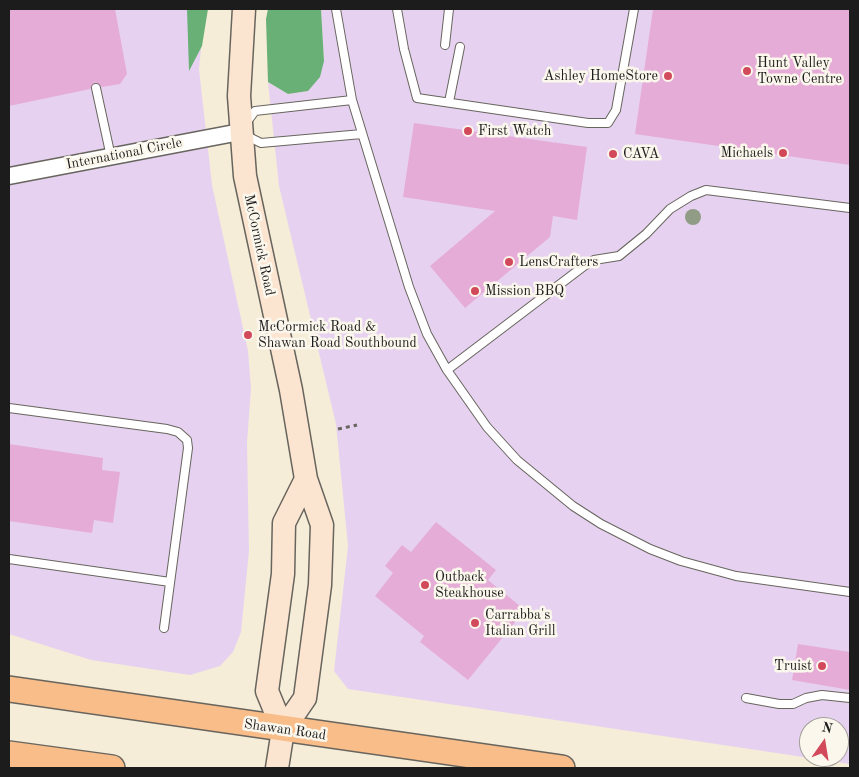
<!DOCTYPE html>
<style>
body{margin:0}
#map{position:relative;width:859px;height:777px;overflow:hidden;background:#f5edd8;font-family:"Old Standard TT",serif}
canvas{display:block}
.frame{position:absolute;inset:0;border:10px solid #1c1c1c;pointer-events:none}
.north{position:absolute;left:799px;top:717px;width:50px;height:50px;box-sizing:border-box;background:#fbf7ec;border:1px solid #a29f99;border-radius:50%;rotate:13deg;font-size:14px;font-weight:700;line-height:20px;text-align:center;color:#1c1c1c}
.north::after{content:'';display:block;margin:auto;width:18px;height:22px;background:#d1495b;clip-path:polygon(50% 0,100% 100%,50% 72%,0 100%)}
</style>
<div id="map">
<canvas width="859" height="777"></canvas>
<div class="frame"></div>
<div class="north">N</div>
</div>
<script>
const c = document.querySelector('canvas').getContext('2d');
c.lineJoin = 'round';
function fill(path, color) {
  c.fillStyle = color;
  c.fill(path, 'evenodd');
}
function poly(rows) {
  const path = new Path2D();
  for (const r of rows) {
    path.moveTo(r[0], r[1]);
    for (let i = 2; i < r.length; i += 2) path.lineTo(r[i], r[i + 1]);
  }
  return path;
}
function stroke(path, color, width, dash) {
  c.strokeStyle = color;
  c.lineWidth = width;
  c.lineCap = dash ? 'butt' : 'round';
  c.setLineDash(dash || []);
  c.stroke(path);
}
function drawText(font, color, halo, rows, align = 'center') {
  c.font = font + ' "Old Standard TT",serif';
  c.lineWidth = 5;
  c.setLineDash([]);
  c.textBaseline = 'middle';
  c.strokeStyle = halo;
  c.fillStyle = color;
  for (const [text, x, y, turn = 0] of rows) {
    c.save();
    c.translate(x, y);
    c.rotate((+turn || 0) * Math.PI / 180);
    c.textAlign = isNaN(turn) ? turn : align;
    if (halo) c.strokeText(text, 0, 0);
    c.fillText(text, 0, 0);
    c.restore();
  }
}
const built = poly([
 [9,9,205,9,199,69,212,185,248,351,251,388,247,443,249,551,241,632,233,652,220,666,190,675,91,660,9,634],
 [321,9,850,9,850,764,348,689,334,671,348,546,336,424,279,186,268,82,288,94,308,91,324,61],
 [809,727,839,727,839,757,809,757]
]);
const forest = poly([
 [187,9,208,9,202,46,189,71],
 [268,9,321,9,324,61,320,77,308,91,288,94,268,82,266,19]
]);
const building = poly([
 [9,9,115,9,127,74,120,84,102,87,95,82,90,89,9,106],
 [653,9,850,9,850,165,635,134],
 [414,123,587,147,577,220,553,216,550,237,465,308,430,266,495,211,403,197],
 [9,444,103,458,102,470,120,472,113,523,94,520,92,533,9,521],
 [436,522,496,570,488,580,525,610,468,680,420,642,424,636,375,596,393,573,385,566,402,545,411,552],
 [798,644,850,652,850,690,792,680]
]);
const path = poly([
 [338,429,357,425]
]);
const lane = poly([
 [336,9,352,100,409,287,427,334,447,370,487,427,517,460,573,506,601,524,650,549,681,561,736,576,850,592],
 [397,9,404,49,417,98,588,123,608,123,616,110,634,9],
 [445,45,449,9],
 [96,88,111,157],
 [449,102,460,47],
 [246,123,255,111,352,100],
 [245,135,261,143,362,134],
 [447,370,584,266,594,260,619,256,646,234,670,209,691,196,706,190,850,208],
 [9,408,167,429,178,432,187,440,188,448,164,628],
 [9,559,170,582],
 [746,698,779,704,793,704,806,698,822,695,850,698]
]);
const street = poly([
 [9,176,240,132]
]);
const secondary = poly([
 [244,9,239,96,245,176,291,390,306,479,322,525,320,585,305,698,283,730,277,768],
 [283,730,267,691,283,574,284,523,306,479]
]);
const primary = poly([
 [9,689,562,768],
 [9,754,112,768]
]);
const trees = [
 [693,217]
];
const markers = [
 [747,71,5,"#d1495b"],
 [668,76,5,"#d1495b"],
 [468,131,5,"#d1495b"],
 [783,153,5,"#d1495b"],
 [613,154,5,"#d1495b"],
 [509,262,5,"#d1495b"],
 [475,291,5,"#d1495b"],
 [248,335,5,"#d1495b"],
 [425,585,5,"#d1495b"],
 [475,623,5,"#d1495b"],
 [822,666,5,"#d1495b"]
];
const poiNames = [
 ["Hunt Valley",757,63],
 ["Towne Centre",757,79],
 ["Ashley HomeStore",658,76,"right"],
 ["First Watch",478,131],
 ["Michaels",773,153,"right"],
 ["CAVA",623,154],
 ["LensCrafters",519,262],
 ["Mission BBQ",485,291],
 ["McCormick Road &",258,327],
 ["Shawan Road Southbound",258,343],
 ["Outback",435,577],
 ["Steakhouse",435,593],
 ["Carrabba's",485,615],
 ["Italian Grill",485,631],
 ["Truist",812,666,"right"]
];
const streetNames = [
 ["International Circle",124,154,-11],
 ["McCormick Road",259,245,78],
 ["Shawan Road",285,730,8]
];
fill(built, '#e6d2f0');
fill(forest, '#69b076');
fill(building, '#e6acd8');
stroke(lane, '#68655e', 10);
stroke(street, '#68655e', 19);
stroke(secondary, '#68655e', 25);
stroke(primary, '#68655e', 28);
stroke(path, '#68655e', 3, [4, 4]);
stroke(lane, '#fff', 8);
stroke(street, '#fff', 16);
stroke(secondary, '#fce5d0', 22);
stroke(primary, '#f8bd89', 25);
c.fillStyle = '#919c86';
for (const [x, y] of trees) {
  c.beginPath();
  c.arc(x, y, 8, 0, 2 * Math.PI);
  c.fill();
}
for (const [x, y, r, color] of markers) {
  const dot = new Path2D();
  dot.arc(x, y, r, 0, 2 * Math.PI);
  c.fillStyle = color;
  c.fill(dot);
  stroke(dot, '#fbf7ec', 2);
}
drawText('14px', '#1c1c1c', '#fbf7ec', poiNames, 'left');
drawText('14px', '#1c1c1c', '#fbf7ec', streetNames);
</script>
